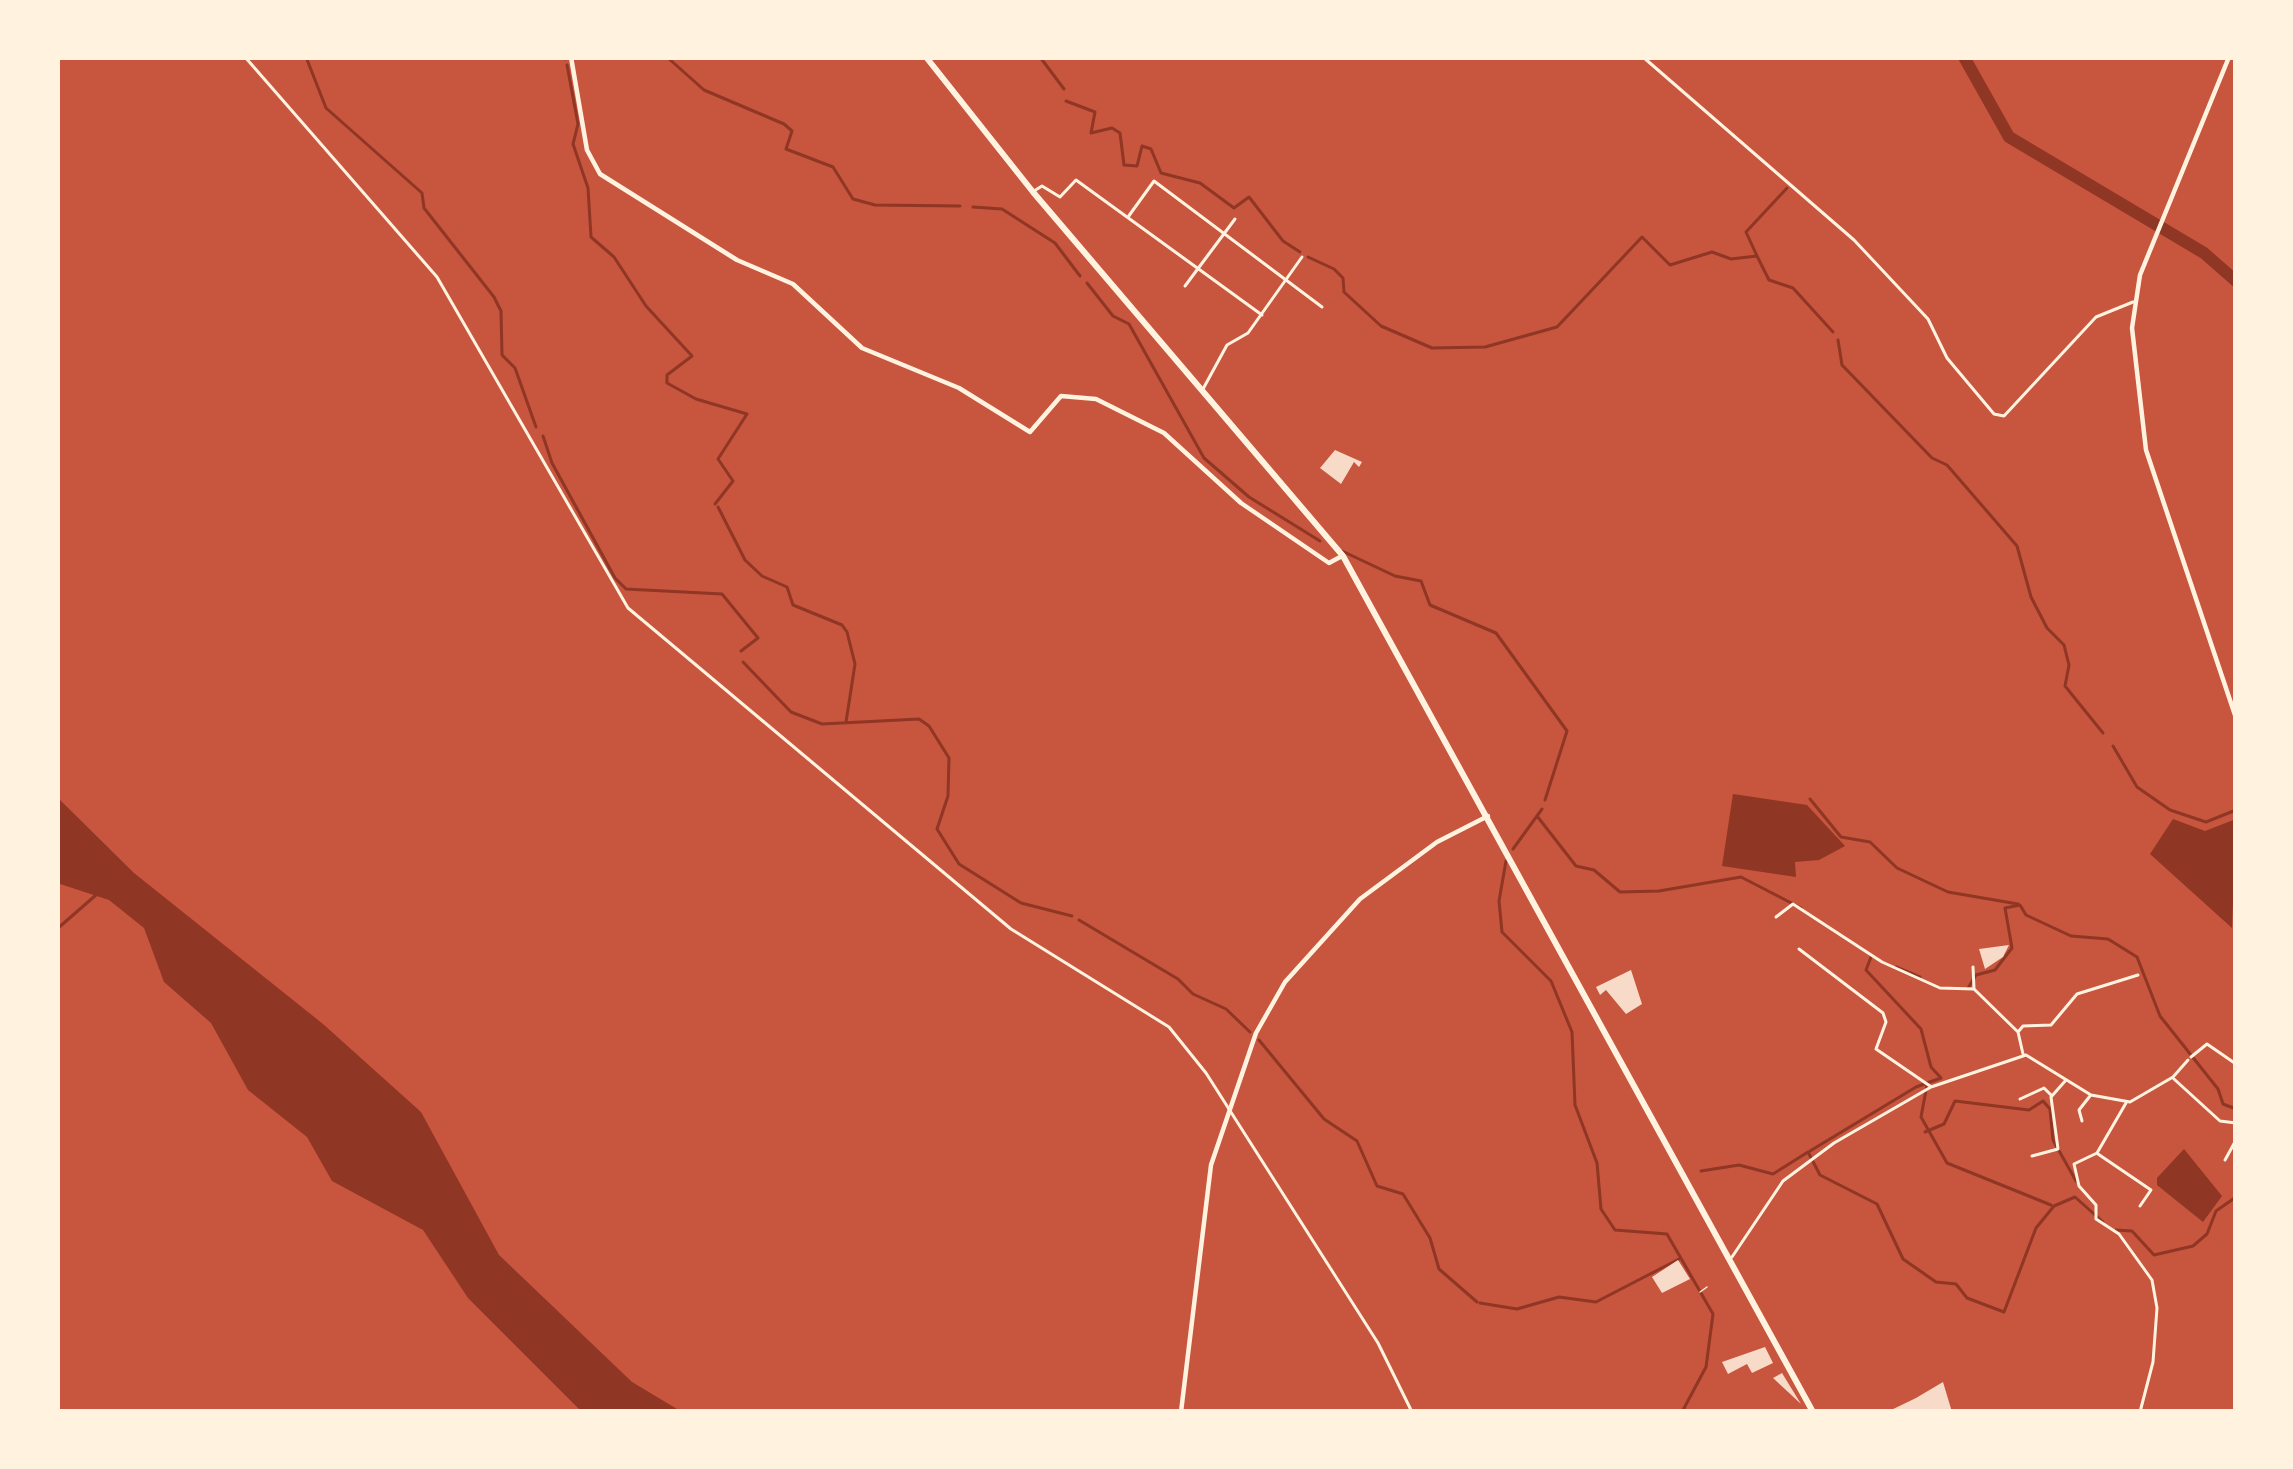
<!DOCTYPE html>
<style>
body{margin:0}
#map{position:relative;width:2293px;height:1469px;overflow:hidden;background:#c8553d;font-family:Poppins,sans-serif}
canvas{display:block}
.frame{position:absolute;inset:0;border:60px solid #fff3e0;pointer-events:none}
</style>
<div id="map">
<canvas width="2293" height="1469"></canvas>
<div class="frame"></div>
</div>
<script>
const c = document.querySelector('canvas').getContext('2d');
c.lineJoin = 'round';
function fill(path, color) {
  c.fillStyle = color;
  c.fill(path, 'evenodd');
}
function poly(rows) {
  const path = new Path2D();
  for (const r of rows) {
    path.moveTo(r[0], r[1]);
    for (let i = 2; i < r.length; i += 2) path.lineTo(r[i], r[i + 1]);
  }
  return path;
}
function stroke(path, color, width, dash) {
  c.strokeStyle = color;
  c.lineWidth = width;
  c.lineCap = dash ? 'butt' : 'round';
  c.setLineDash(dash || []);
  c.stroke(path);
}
const water = poly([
 [1733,794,1807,805,1845,846,1819,860,1795,862,1796,877,1722,866],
 [57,797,134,873,323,1024,421,1112,499,1255,632,1382,682,1412,582,1412,468,1298,423,1230,332,1181,307,1137,248,1090,211,1023,164,982,144,928,109,900,57,883],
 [2173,819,2205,831,2236,819,2232,928,2150,854],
 [2184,1149,2222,1196,2203,1222,2157,1185,2157,1178]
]);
const stream = poly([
 [306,57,326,108,422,193,424,208,494,297,501,311,502,355,515,368,536,427],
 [565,57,565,59],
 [667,57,704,90,784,124,792,131,786,149,833,167,853,199,875,205,960,206],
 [1040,57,1064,89],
 [567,65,578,124,573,144,588,188,591,237,614,257,646,306,692,356,667,375,667,383,696,399,747,414,718,459,733,481,715,504],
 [1066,101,1095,112,1091,133,1112,128,1120,133,1124,165,1137,166,1142,146,1151,149,1161,173,1200,183,1234,208,1249,197,1283,241,1300,252],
 [973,207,1002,209,1055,243,1080,276],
 [1757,256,1746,232,1787,188],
 [1308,257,1334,269,1343,278,1344,292,1381,326,1432,348,1485,347,1557,327,1642,237,1670,265,1712,252,1731,259,1757,256,1769,280,1793,288,1833,332],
 [1087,283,1113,316,1129,324,1204,458,1249,497,1320,541],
 [1838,340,1842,365,1932,458,1947,465,2017,546,2031,597,2047,628,2064,645,2069,665,2065,686,2103,733],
 [543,436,552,463,615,578,626,589,722,594,758,638,741,651],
 [718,507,745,560,762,576,787,587,793,605,842,625,847,632,855,664,846,722],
 [1342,551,1395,576,1421,581,1430,605,1496,633,1567,731,1545,800],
 [743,662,791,712,822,724,919,719,929,726,949,758,948,796,937,829,959,864,1021,903,1072,916],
 [2113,746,2137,787,2170,810,2206,822,2236,810],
 [1810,799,1841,837,1870,842,1897,868,1948,892,2018,904],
 [1537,816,1576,866,1594,870,1620,892,1659,891,1741,877,1801,908],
 [1513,849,1542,809],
 [1506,861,1499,901,1502,932,1551,981,1572,1032,1575,1105,1597,1163,1601,1209,1615,1230,1667,1234,1713,1314,1706,1367,1682,1412],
 [1079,920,1178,979,1193,994,1226,1009,1250,1032],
 [57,929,96,895],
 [1896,967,1920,977],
 [1968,988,1976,975,1995,970,2012,948,2005,908,2020,905,2026,915,2071,936,2108,939,2137,957,2160,1016,2218,1089,2223,1104,2236,1109],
 [1259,1040,1324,1119,1357,1141,1377,1186,1403,1194,1430,1238,1439,1269,1477,1302],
 [1927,1085,1921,1117,1947,1163,2051,1205],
 [1925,1132,1944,1124,1955,1101,2029,1110,2043,1101,2050,1109,2053,1140,2076,1181],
 [1810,1151,1916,1087,1941,1078,1931,1067,1921,1029,1866,970,1871,957],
 [1701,1171,1739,1165,1773,1174,1808,1152,1820,1175,1877,1204,1903,1259,1936,1282,1956,1284,1967,1298,2004,1312,2036,1228,2054,1206,2075,1197,2103,1222],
 [2116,1230,2132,1231,2154,1255,2193,1246,2207,1234,2216,1211,2236,1197],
 [1480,1303,1517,1309,1559,1297,1596,1302,1679,1259]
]);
const river = poly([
 [1964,57,2009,137,2204,253,2236,281]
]);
const building = poly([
 [1335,450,1362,462,1359,467,1354,462,1341,484,1320,468],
 [2009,945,2003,957,1985,969,1979,949],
 [1631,970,1642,1004,1626,1014,1606,990,1600,995,1596,987],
 [1678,1260,1690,1279,1662,1293,1652,1277],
 [1765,1347,1773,1363,1752,1373,1747,1364,1728,1374,1722,1362],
 [1782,1373,1801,1404,1773,1378],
 [1943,1382,1952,1412,1887,1412,1916,1398]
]);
const path = poly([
 [1700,1292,1707,1287]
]);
const minor = poly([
 [245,57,437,277,628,608,1011,929,1169,1027,1206,1073,1378,1343,1412,1412],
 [1643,57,1854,240,1928,319,1947,358,1994,414,2004,416,2096,317,2133,302],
 [1034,191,1042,186,1060,197,1076,180,1262,315],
 [1128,217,1154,181,1322,307],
 [1185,286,1235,219],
 [1203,389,1227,345,1248,333,1302,257],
 [1776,917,1793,904,1882,962,1940,988,1974,989],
 [1799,949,1883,1013,1886,1022,1876,1049,1930,1086],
 [1973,967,1974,989,2018,1032,2023,1054],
 [2018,1032,2023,1026,2051,1025,2077,994,2138,975],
 [2191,1057,2207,1044,2236,1064],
 [2174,1079,2220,1121,2236,1123],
 [2020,1099,2044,1088,2051,1095],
 [2126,1103,2097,1153,2074,1164,2079,1186,2096,1205,2096,1219,2119,1234,2152,1280,2157,1308,2153,1362,2140,1412],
 [2082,1121,2079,1110,2090,1096],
 [2098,1154,2151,1190,2140,1206],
 [2032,1156,2058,1149,2051,1097,2066,1080],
 [2225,1160,2236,1140],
 [1732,1257,1783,1181,1834,1143,1931,1087,2026,1055,2091,1095,2130,1102,2173,1077,2188,1060]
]);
const tertiary = poly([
 [571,57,587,150,600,174,737,260,793,284,862,348,959,388,1030,432,1061,396,1096,399,1164,433,1241,503,1329,563,1342,556],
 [2229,57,2140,275,2132,328,2146,450,2236,718],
 [1181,1412,1211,1165,1256,1033,1285,982,1360,899,1437,842,1488,816]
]);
const primary = poly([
 [926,57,1033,192,1343,556,1813,1412]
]);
fill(water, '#8f3625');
stroke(stream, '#8f3625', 3);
stroke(river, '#8f3625', 12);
fill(building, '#f7dbc8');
stroke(path, '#fff3e0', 1.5);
stroke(minor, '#fff3e0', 3);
stroke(tertiary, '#fff3e0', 4.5);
stroke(primary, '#fff3e0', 6);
</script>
